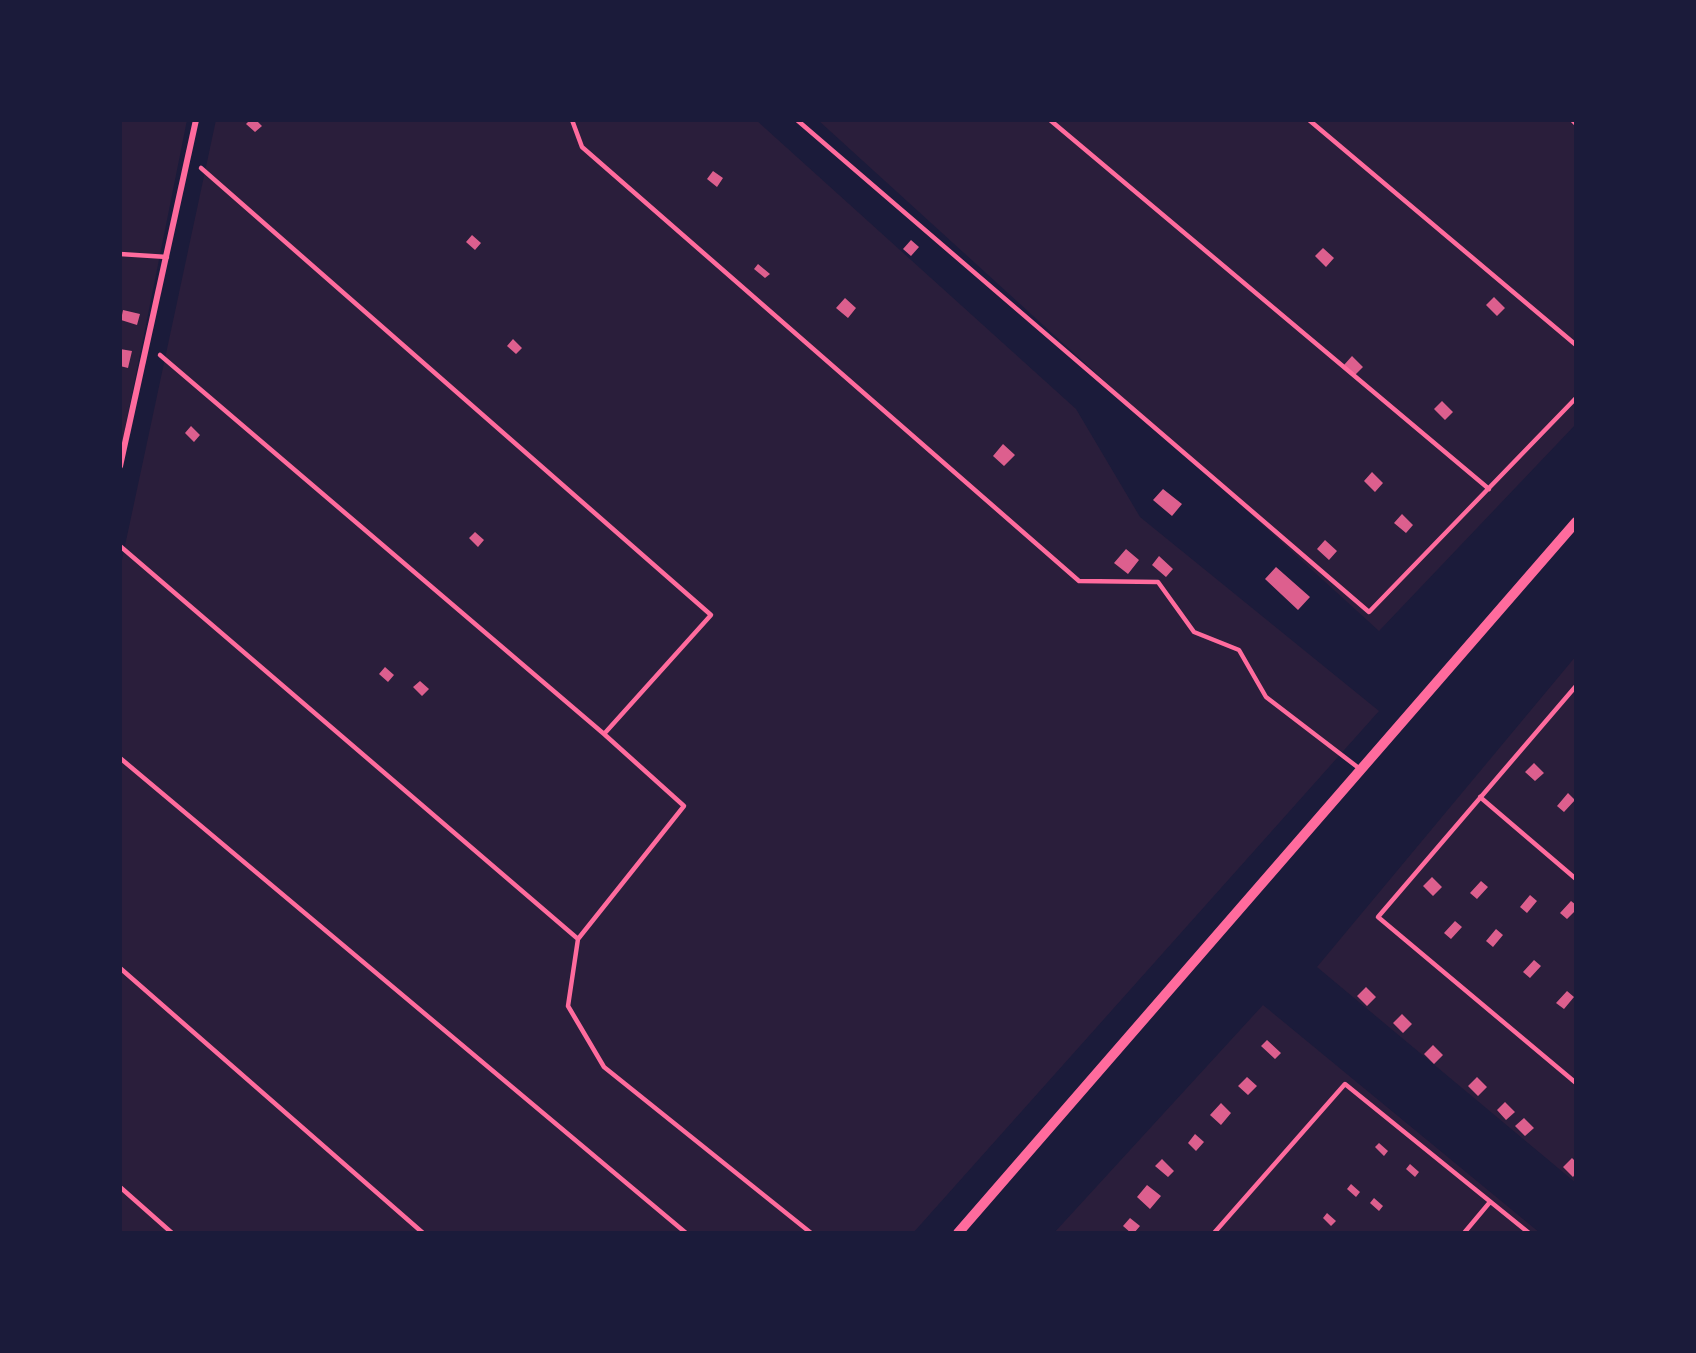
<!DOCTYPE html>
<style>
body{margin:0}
#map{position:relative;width:1696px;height:1353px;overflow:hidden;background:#1b1b3a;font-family:Lato,sans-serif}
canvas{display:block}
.frame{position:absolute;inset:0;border:122px solid #1b1b3a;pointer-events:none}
</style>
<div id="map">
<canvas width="1696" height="1353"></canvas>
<div class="frame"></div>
</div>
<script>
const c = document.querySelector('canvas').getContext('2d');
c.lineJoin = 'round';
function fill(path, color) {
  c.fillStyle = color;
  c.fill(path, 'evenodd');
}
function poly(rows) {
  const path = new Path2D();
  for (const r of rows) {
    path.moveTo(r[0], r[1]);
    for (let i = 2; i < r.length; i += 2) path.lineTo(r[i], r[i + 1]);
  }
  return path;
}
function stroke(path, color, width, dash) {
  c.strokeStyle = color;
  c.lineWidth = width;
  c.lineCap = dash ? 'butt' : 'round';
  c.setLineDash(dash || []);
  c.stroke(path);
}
const green = poly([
 [120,120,187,120,120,454],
 [216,120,756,120,1076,409,1140,517,1379,711,913,1233,120,1233,120,569],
 [818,120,1576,120,1576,424,1379,631],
 [1576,656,1576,1183,1317,967],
 [1263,1005,1540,1233,1054,1233]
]);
const building = poly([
 [250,120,256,120,262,126,255,132,246,124],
 [713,171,723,178,717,187,707,179],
 [472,235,481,243,475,250,466,242],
 [911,240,919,247,911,256,903,249],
 [1323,248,1334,258,1326,267,1315,256],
 [758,264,770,274,765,278,754,269],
 [1494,297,1505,308,1497,316,1486,305],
 [845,298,856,308,848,318,836,308],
 [123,310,140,314,137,325,121,320],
 [513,339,522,348,516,354,507,346],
 [120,349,132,351,128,368,120,366],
 [1352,356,1363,367,1355,375,1344,365],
 [1442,401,1453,412,1445,420,1434,409],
 [191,426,200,435,194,442,185,433],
 [1003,444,1015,455,1004,466,993,456],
 [1372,472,1383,483,1375,492,1364,481],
 [1163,489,1182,504,1172,516,1153,500],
 [1402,514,1413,525,1406,533,1394,523],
 [475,532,484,540,478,547,469,538],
 [1325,540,1337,551,1329,560,1317,549],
 [1126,549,1139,560,1128,574,1114,563],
 [1159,556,1173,569,1166,577,1152,565],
 [1276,567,1310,597,1298,610,1265,579],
 [385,667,394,675,388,682,379,674],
 [420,681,429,689,422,696,413,687],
 [1534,763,1544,773,1535,781,1525,772],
 [1568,793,1575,800,1564,812,1557,806],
 [1432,877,1442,887,1433,896,1423,886],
 [1481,881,1488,887,1477,899,1470,893],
 [1530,895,1537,901,1527,913,1520,907],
 [1571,901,1576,905,1576,910,1567,919,1560,913],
 [1455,921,1462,927,1451,939,1444,933],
 [1496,929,1503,935,1493,947,1486,941],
 [1534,960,1541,966,1530,978,1523,972],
 [1366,987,1376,997,1367,1006,1357,996],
 [1567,991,1574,997,1564,1009,1556,1003],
 [1402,1014,1412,1024,1403,1033,1393,1023],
 [1267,1040,1281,1053,1275,1059,1261,1046],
 [1433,1045,1443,1055,1434,1064,1424,1054],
 [1247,1077,1257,1086,1248,1095,1238,1086],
 [1477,1077,1487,1087,1478,1096,1468,1086],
 [1505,1102,1515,1112,1506,1120,1497,1110],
 [1221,1103,1231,1113,1221,1125,1210,1115],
 [1524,1118,1534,1128,1525,1136,1515,1126],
 [1195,1134,1204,1142,1196,1151,1188,1143],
 [1379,1143,1388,1151,1384,1156,1375,1147],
 [1572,1158,1576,1162,1576,1173,1573,1177,1563,1167],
 [1162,1159,1174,1171,1168,1177,1155,1166],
 [1410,1164,1419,1172,1415,1177,1406,1169],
 [1351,1184,1360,1192,1356,1197,1347,1189],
 [1147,1185,1161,1196,1150,1209,1137,1197],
 [1374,1198,1383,1206,1379,1211,1370,1203],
 [1327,1213,1336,1221,1331,1226,1323,1218],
 [1130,1218,1140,1226,1134,1233,1131,1233,1123,1226]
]);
const service = poly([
 [572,120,582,147,1079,581,1158,582,1194,632,1239,650,1266,697,1360,769],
 [797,120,1369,612,1576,398],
 [1050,120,1489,489],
 [1309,120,1576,345],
 [1572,120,1576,124],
 [201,168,711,615,604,734,684,806,578,939,568,1006,604,1067,811,1233],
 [120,254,167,257],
 [160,355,604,734],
 [120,546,578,939],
 [1576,686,1378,917,1576,1083],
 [120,758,686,1233],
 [1480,797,1576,879],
 [120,968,423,1233],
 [120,1187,172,1233],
 [1214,1233,1345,1084,1529,1233],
 [1464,1233,1490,1202]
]);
const minor = poly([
 [120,466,196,120]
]);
const tertiary = poly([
 [958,1233,1576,522]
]);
fill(green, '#2a1e3b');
fill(building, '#dd5f8e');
stroke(service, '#ff6b9d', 4.5);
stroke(minor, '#ff6b9d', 6);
stroke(tertiary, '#ff6b9d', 10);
</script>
